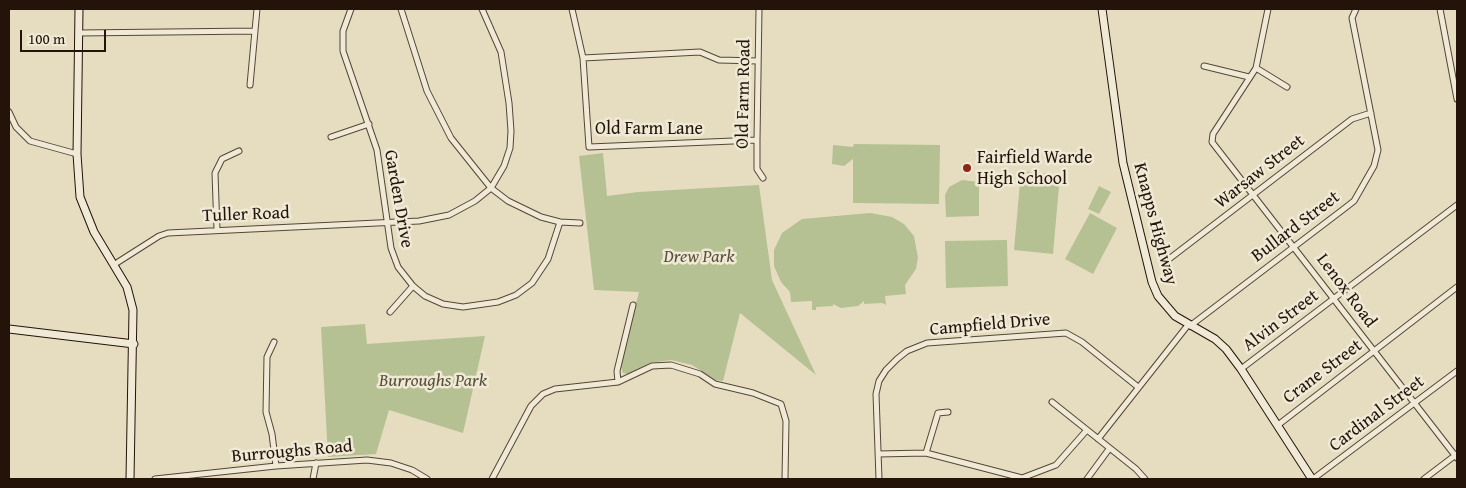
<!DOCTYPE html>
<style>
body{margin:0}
#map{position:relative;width:1466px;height:488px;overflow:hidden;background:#e6ddc0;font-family:"Gentium Book Plus",serif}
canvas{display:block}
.frame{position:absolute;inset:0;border:10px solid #231308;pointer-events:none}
.scale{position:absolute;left:20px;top:30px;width:86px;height:22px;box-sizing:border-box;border:2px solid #231308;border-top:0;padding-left:6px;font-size:15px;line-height:18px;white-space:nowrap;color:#231308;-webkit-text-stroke:4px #efe9d6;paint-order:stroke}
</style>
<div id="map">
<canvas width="1466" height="488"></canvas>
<div class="frame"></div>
<div class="scale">100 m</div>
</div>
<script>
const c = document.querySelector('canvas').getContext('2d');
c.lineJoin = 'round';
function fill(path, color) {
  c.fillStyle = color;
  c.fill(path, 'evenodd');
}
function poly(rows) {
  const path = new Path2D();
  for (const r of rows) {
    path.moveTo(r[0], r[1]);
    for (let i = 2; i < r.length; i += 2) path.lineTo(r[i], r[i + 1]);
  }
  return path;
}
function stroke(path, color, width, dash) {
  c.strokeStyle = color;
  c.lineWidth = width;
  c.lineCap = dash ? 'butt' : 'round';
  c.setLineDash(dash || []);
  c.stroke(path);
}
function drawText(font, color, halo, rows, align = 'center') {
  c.font = font + ' "Gentium Book Plus",serif';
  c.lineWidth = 5;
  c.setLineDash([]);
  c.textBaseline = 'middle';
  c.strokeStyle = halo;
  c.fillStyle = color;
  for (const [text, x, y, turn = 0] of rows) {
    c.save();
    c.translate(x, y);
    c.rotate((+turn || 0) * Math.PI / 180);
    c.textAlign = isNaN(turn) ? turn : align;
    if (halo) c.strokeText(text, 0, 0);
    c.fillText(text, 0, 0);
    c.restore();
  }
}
const green = poly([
 [854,144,940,145,939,204,853,203,853,159,844,166,832,164,833,145,853,147],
 [603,153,607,196,638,192,759,185,772,280,816,375,740,313,723,381,716,380,692,365,671,360,649,363,628,374,623,373,620,364,639,292,594,290,579,156],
 [1021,171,1060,175,1053,254,1014,250],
 [962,180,979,182,979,216,946,217,945,195,949,187],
 [1099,186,1111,192,1099,214,1088,209],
 [870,213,892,217,904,224,914,236,918,258,916,269,905,285,906,294,885,296,886,305,882,303,864,304,864,301,858,306,841,308,833,304,833,306,816,307,816,310,812,310,812,301,791,302,790,292,781,282,774,266,774,250,782,233,802,219],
 [1090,213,1117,228,1093,274,1065,259],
 [1007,240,1008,286,946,288,945,241],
 [365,324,367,344,485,336,463,433,389,410,376,454,328,457,321,327]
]);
const street = poly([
 [351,9,343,31,343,51,377,150,391,248,398,267,413,286,425,296,443,304,463,307,498,302,516,295,532,283,548,259,560,222],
 [401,9,427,91,451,138,491,188,508,201,541,217,560,222,580,223],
 [572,9,583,58,589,147,757,140],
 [759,9,757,140,757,169,763,178],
 [1268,9,1256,68,1213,134,1212,142,1457,458],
 [1440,9,1457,99],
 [79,33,255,31],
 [583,58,700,52,719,60,758,61],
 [1204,66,1249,77],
 [1256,68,1287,87],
 [250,85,257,9],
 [9,112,16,127,30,141,77,154],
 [331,137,369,124],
 [217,230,215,173,222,159,239,151],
 [1169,259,1352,119,1371,113],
 [115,264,159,236,168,233,419,221,449,215,475,201,491,188,504,166,510,148,511,131,509,103,501,52,482,9],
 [390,312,413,286],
 [1190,326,1345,208,1354,201,1374,166,1378,150,1352,18,1356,9],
 [274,342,267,357,266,412,272,434,276,466],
 [1241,369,1457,205],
 [618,382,652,366,671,365,700,374,715,384,753,393,781,404,786,421,785,479],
 [1052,402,1136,469,1145,479],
 [1278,425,1457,287],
 [1098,439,1188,325],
 [926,453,938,413,948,412],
 [878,454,926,453,1022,478,1056,465,1086,431],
 [155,479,276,466,367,460,391,463,412,470,427,479],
 [313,479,316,463],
 [492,479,531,406,543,394,555,389,618,382,617,371,633,305],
 [879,479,876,394,879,381,886,370,897,359,907,351,927,343,1066,333,1082,342,1138,387],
 [1087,479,1109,449],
 [1313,479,1457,371],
 [1424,479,1457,454]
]);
const secondary = poly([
 [79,9,77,154,80,197,94,232,127,287,133,310,130,479],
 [1102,9,1123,163,1152,282,1158,296,1175,316,1215,339,1226,349,1241,369,1312,479],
 [9,329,134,344]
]);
const markers = [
 [967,168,5,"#8f2418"]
];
const streetNames = [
 ["Old Farm Road",744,94,-89],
 ["Old Farm Lane",649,129],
 ["Warsaw Street",1260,172,-38],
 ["Garden Drive",398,199,80],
 ["Tuller Road",246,215,-2],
 ["Knapps Highway",1155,224,75],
 ["Bullard Street",1296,227,-37],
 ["Lenox Road",1346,291,53],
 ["Alvin Street",1281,321,-37],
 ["Campfield Drive",990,325,-5],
 ["Crane Street",1323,372,-37],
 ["Cardinal Street",1377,414,-37],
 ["Burroughs Road",292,452,-5]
];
const poiNames = [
 ["Fairfield Warde",977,158],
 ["High School",977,179]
];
const parkNames = [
 ["Drew Park",699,257],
 ["Burroughs Park",433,381]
];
fill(green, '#b5c192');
stroke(street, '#544636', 7);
stroke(secondary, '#231308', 9);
stroke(street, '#efe9d6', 5);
stroke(secondary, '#efe9d6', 7);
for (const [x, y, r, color] of markers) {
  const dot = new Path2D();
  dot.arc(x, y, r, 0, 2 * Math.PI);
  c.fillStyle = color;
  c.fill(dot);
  stroke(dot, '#efe9d6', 2);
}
drawText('18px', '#231308', '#efe9d6', streetNames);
drawText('18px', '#231308', '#efe9d6', poiNames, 'left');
drawText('italic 18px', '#565038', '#efe9d6', parkNames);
</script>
